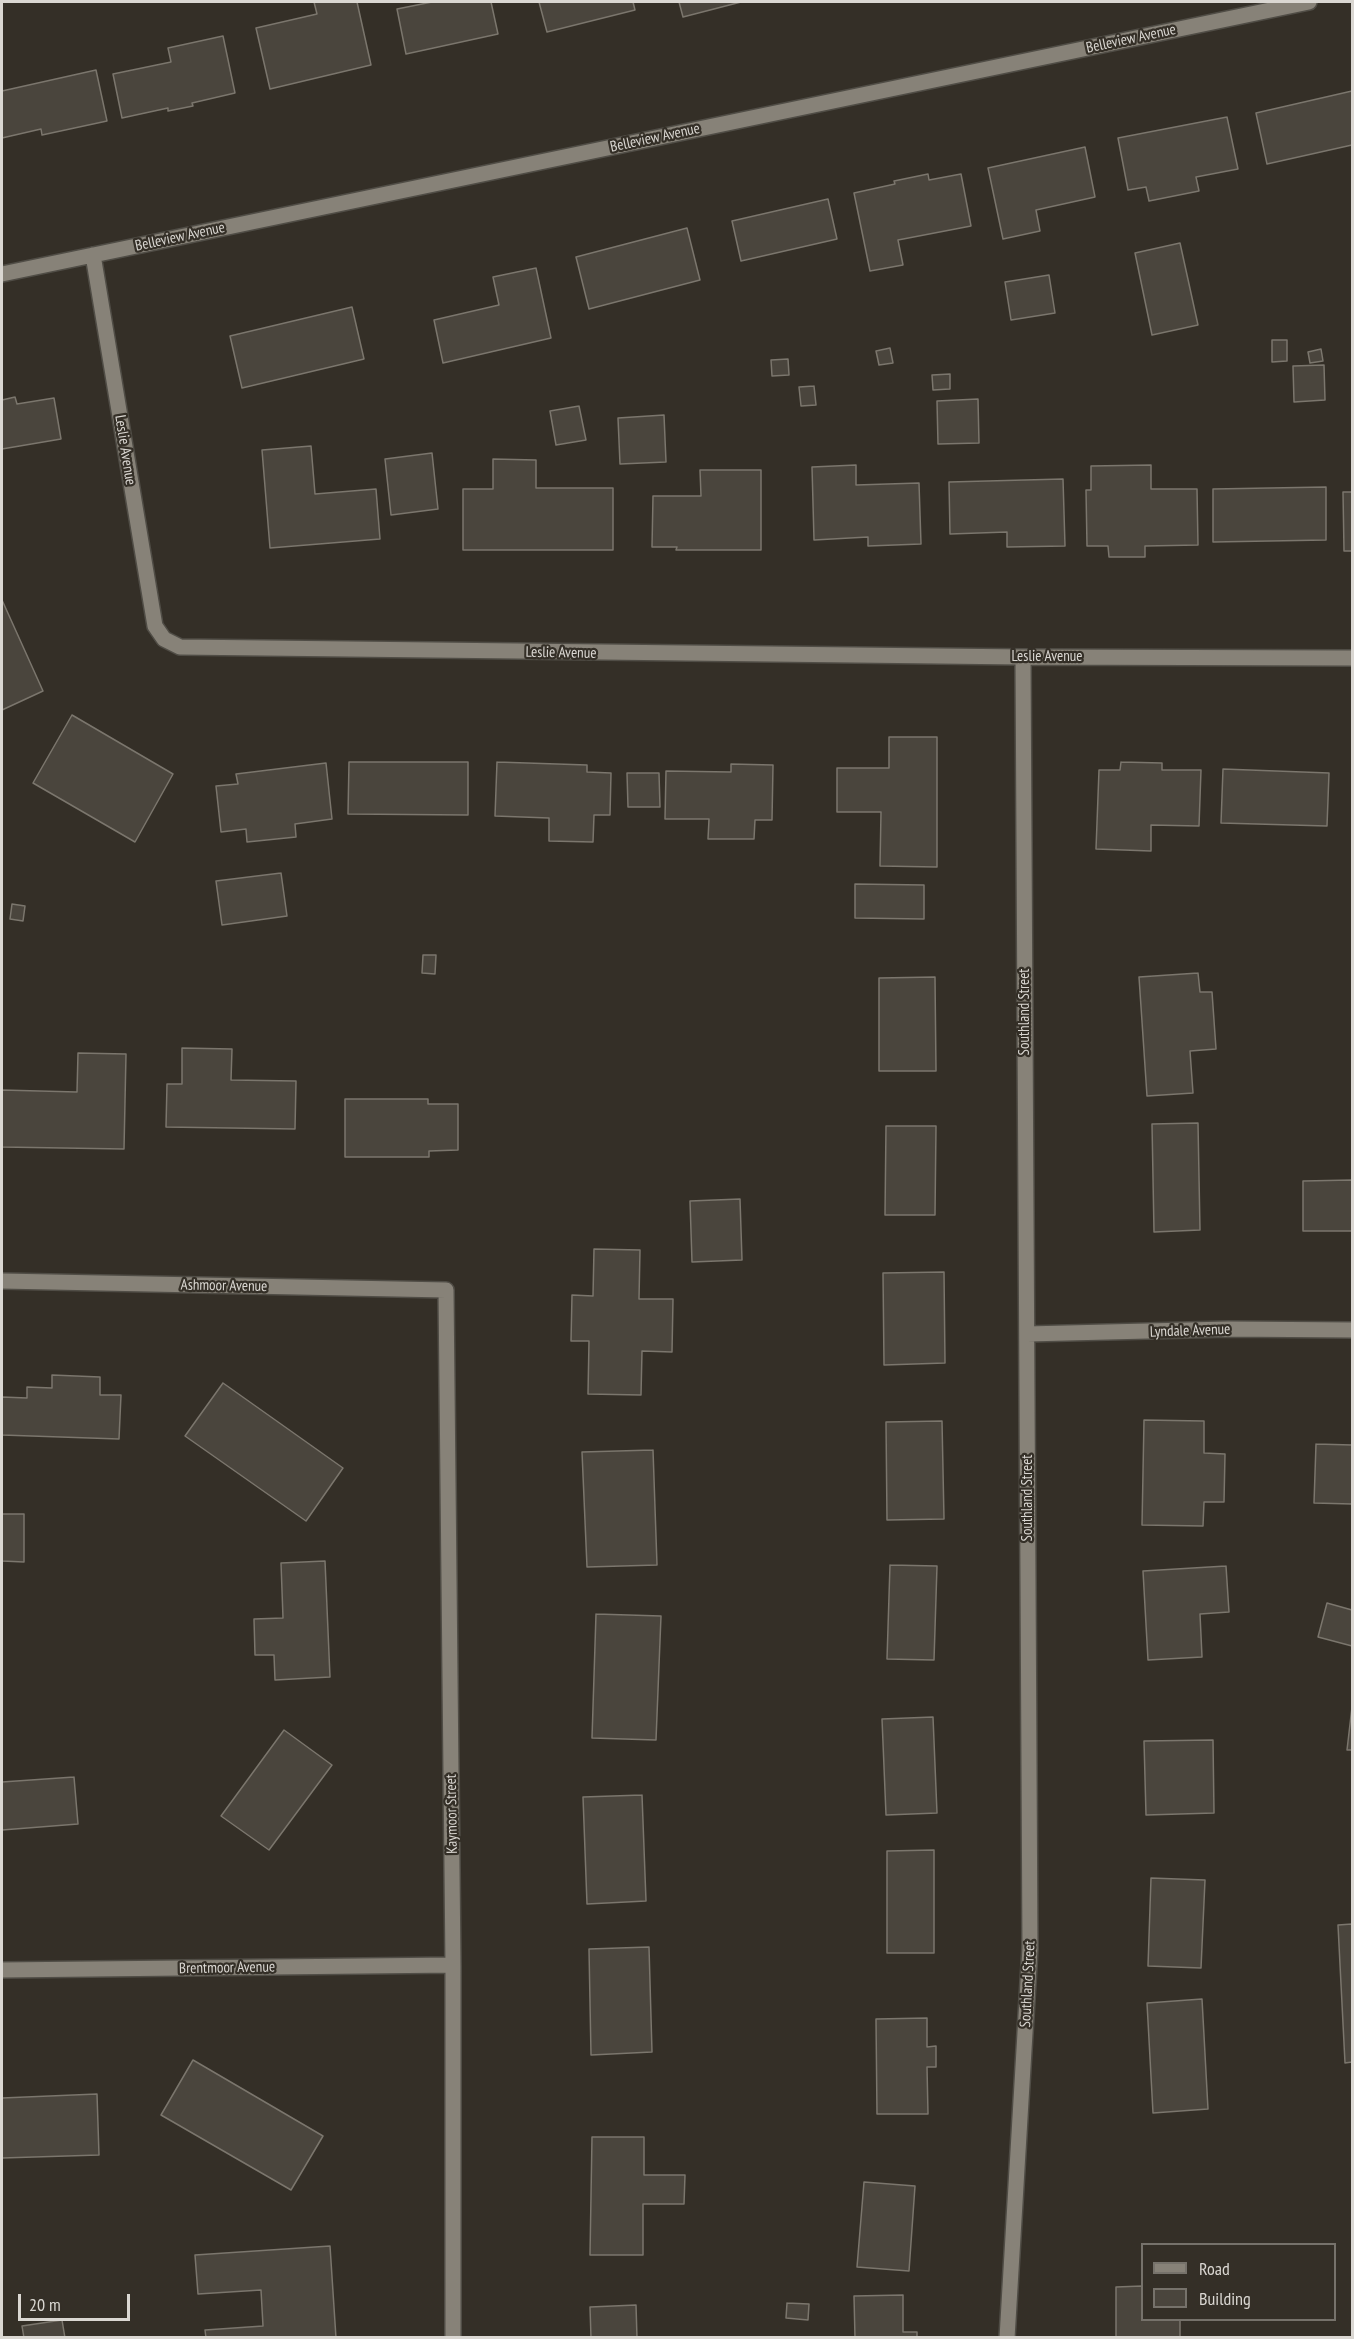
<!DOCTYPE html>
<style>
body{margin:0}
#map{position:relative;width:1354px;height:2339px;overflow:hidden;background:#342f27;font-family:"PT Sans Narrow",sans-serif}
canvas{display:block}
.frame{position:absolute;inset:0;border:3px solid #dad7d2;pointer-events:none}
.legend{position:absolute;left:1141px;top:2243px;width:195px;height:78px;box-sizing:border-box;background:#342f27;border:2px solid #76726b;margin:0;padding:8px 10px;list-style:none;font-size:18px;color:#dad7d2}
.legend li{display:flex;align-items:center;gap:12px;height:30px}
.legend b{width:30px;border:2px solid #76726b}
.scale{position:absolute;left:18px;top:2294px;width:112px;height:27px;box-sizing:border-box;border:3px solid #dad7d2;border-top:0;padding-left:8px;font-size:18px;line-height:21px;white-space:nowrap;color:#dad7d2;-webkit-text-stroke:4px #342f27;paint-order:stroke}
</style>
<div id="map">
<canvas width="1354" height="2339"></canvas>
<div class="frame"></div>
<ul class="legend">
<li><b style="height:8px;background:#878278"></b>Road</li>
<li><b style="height:16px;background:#4a453d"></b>Building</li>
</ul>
<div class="scale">20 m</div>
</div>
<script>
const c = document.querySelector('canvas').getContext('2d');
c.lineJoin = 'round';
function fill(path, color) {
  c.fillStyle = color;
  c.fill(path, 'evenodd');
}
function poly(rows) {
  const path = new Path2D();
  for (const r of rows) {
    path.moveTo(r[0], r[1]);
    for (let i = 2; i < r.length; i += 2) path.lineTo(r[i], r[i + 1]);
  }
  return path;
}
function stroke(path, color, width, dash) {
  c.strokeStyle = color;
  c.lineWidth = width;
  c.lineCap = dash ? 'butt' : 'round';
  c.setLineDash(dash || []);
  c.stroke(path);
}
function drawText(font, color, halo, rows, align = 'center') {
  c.font = font + ' "PT Sans Narrow",sans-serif';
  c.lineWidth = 4.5;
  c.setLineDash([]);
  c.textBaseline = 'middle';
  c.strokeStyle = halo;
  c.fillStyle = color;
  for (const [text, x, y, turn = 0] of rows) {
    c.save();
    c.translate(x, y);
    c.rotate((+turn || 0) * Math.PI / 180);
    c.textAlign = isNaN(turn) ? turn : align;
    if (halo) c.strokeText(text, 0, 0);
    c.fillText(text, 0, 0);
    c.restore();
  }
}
const building = poly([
 [314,2,357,2,371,65,270,89,256,28,317,14,314,2],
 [432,2,491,2,498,34,406,54,397,9,432,2],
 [539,2,633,2,635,10,547,32,539,2],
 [679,2,741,2,683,17,679,2],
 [223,36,235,93,192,103,193,106,168,111,168,108,122,118,113,74,171,62,168,48,223,36],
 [96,70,107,121,42,135,41,129,2,138,2,91,96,70],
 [1352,91,1352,145,1267,164,1256,113,1352,91],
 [1227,117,1238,169,1196,177,1199,191,1149,201,1146,187,1128,190,1118,138,1227,117],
 [1085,147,1095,197,1036,210,1040,231,1003,239,988,168,1085,147],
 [928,174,929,180,961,174,971,226,898,240,903,265,870,271,854,193,895,184,894,181,928,174],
 [828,199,837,239,741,261,732,221,828,199],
 [687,228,700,280,589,309,576,257,687,228],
 [1180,243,1198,325,1152,335,1135,253,1180,243],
 [536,268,551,338,443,363,434,320,499,305,493,277,536,268],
 [1049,275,1055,313,1011,320,1005,282,1049,275],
 [352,307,364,359,242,388,230,336,352,307],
 [1272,340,1287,340,1287,361,1272,362,1272,340],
 [890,348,893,363,879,365,876,351,890,348],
 [1321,349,1323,361,1310,363,1308,352,1321,349],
 [788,359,789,375,772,376,771,360,788,359],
 [1324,365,1325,400,1294,402,1293,366,1324,365],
 [950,374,950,389,933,390,932,375,950,374],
 [814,386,816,405,801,406,799,387,814,386],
 [15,397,17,404,54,398,61,439,2,449,2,400,15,397],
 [978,399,979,443,938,444,937,401,978,399],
 [579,406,586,440,556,445,550,411,579,406],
 [664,415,666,462,620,464,618,418,664,415],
 [311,446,315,494,376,489,380,539,270,548,262,450,311,446],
 [432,453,438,509,391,515,385,459,432,453],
 [493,459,536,460,536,488,613,488,613,550,463,550,463,489,493,489,493,459],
 [856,465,856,485,919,483,921,544,868,546,868,537,814,540,812,467,856,465],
 [1151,465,1151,489,1197,489,1198,545,1145,546,1145,557,1109,557,1108,546,1087,546,1086,490,1091,490,1091,466,1151,465],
 [700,470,761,470,761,550,676,550,677,547,652,547,653,496,701,496,700,470],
 [1063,479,1065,546,1007,547,1007,532,950,534,949,482,1063,479],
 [1326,487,1326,540,1213,542,1213,489,1326,487],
 [1343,492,1352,492,1352,551,1344,551,1343,492],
 [2,600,43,691,2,710,2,600],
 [72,715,173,774,135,842,33,783,72,715],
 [889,737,937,737,937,867,880,866,881,812,837,812,837,768,889,768,889,737],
 [349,762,468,762,468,815,348,814,349,762],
 [497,762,587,765,587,772,611,773,610,815,594,815,593,842,549,841,549,818,495,816,497,762],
 [1121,762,1162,763,1162,770,1201,770,1199,826,1151,825,1151,851,1096,849,1099,770,1120,770,1121,762],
 [326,763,332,819,295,824,296,837,247,842,246,829,221,832,216,786,238,784,236,774,326,763],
 [731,764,773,765,772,820,755,820,754,839,708,839,709,819,665,819,666,771,731,772,731,764],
 [1223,769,1329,773,1327,826,1221,823,1223,769],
 [627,773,659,773,660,807,628,807,627,773],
 [281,873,287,916,222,925,216,881,281,873],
 [855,884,924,885,924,919,855,918,855,884],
 [12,904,25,906,23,921,10,919,12,904],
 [423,955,436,955,435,974,422,973,423,955],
 [1198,973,1200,992,1212,992,1216,1049,1190,1051,1193,1093,1147,1096,1139,977,1198,973],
 [935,977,936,1071,879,1071,879,978,935,977],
 [182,1048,232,1049,231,1080,296,1081,295,1129,166,1127,167,1084,182,1084,182,1048],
 [78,1053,126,1054,124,1149,2,1147,2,1090,77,1092,78,1053],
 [345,1099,428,1099,428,1104,458,1104,458,1150,429,1151,429,1157,345,1157,345,1099],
 [1198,1123,1200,1230,1154,1232,1152,1124,1198,1123],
 [886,1126,936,1126,935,1215,885,1215,886,1126],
 [1352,1180,1352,1231,1303,1231,1303,1181,1352,1180],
 [740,1199,742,1260,692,1262,690,1201,740,1199],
 [594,1249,640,1250,639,1299,673,1299,672,1352,642,1351,641,1395,588,1394,589,1341,571,1341,572,1295,593,1296,594,1249],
 [944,1272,945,1363,884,1365,883,1273,944,1272],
 [52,1375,100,1377,100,1395,121,1395,119,1439,2,1435,2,1397,27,1398,27,1387,52,1388,52,1375],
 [223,1383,343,1468,306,1521,185,1436,223,1383],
 [1144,1420,1204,1421,1204,1453,1225,1454,1224,1502,1204,1502,1203,1526,1142,1525,1144,1420],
 [942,1421,944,1519,887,1520,886,1422,942,1421],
 [1316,1444,1352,1445,1352,1504,1314,1503,1316,1444],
 [653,1450,657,1565,587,1567,582,1452,653,1450],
 [2,1514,24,1514,24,1562,2,1561,2,1514],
 [325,1561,330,1677,275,1680,274,1655,255,1655,254,1619,283,1618,281,1563,325,1561],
 [890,1565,937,1566,934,1660,887,1659,890,1565],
 [1226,1566,1229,1612,1200,1614,1202,1657,1148,1660,1143,1571,1226,1566],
 [1327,1603,1352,1610,1352,1646,1318,1637,1327,1603],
 [596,1614,661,1616,656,1740,592,1738,596,1614],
 [1352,1707,1352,1750,1347,1750,1352,1707],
 [933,1717,937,1813,886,1815,882,1719,933,1717],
 [284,1730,332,1765,269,1850,221,1816,284,1730],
 [1213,1740,1214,1813,1146,1815,1144,1741,1213,1740],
 [74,1777,78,1824,2,1830,2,1782,74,1777],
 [642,1795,646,1901,587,1904,583,1797,642,1795],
 [934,1850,934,1953,887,1953,887,1851,934,1850],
 [1151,1878,1205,1880,1201,1968,1148,1966,1151,1878],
 [1352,1924,1352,2062,1345,2063,1338,1925,1352,1924],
 [649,1947,652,2052,591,2055,589,1949,649,1947],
 [1202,1999,1208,2109,1153,2113,1147,2003,1202,1999],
 [927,2018,927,2047,936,2046,936,2067,927,2067,928,2114,877,2114,876,2019,927,2018],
 [193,2060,323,2136,291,2190,161,2115,193,2060],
 [97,2094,99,2155,2,2158,2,2098,97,2094],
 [592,2137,644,2137,644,2175,685,2175,684,2204,643,2204,643,2255,590,2255,592,2137],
 [864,2182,915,2186,909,2271,857,2267,864,2182],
 [330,2246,336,2338,206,2338,205,2330,263,2326,261,2290,198,2294,195,2255,330,2246],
 [1142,2286,1142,2320,1180,2320,1180,2338,1116,2338,1116,2287,1142,2286],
 [903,2295,903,2332,917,2332,917,2338,855,2338,854,2296,903,2295],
 [787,2303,809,2304,808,2320,786,2318,787,2303],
 [636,2305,637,2338,591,2338,590,2307,636,2305],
 [62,2320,65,2338,24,2338,22,2326,62,2320]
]);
const minor = poly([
 [93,255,155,626,164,639,180,647,1023,657,1352,658],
 [2,274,1309,2],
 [2,1281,446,1290,453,1965,453,2338],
 [1027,1334,1228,1329,1352,1330],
 [2,1970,453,1965],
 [1007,2338,1030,1948,1023,657]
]);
const streetNames = [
 ["Belleview Avenue",1131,39,-12],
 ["Belleview Avenue",655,138,-12],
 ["Belleview Avenue",180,237,-12],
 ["Leslie Avenue",125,450,81],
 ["Leslie Avenue",561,653,1],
 ["Leslie Avenue",1047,657],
 ["Southland Street",1025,1012,-90],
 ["Ashmoor Avenue",224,1286,1],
 ["Lyndale Avenue",1190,1331,-2],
 ["Southland Street",1028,1498,-90],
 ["Kaymoor Street",452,1814,-91],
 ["Brentmoor Avenue",227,1968,-1],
 ["Southland Street",1028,1984,-87]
];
fill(building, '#4a453d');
stroke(building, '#7b766d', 1.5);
stroke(minor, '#504d46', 18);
stroke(minor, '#878278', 15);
drawText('15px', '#dad7d2', '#342f27', streetNames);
</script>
